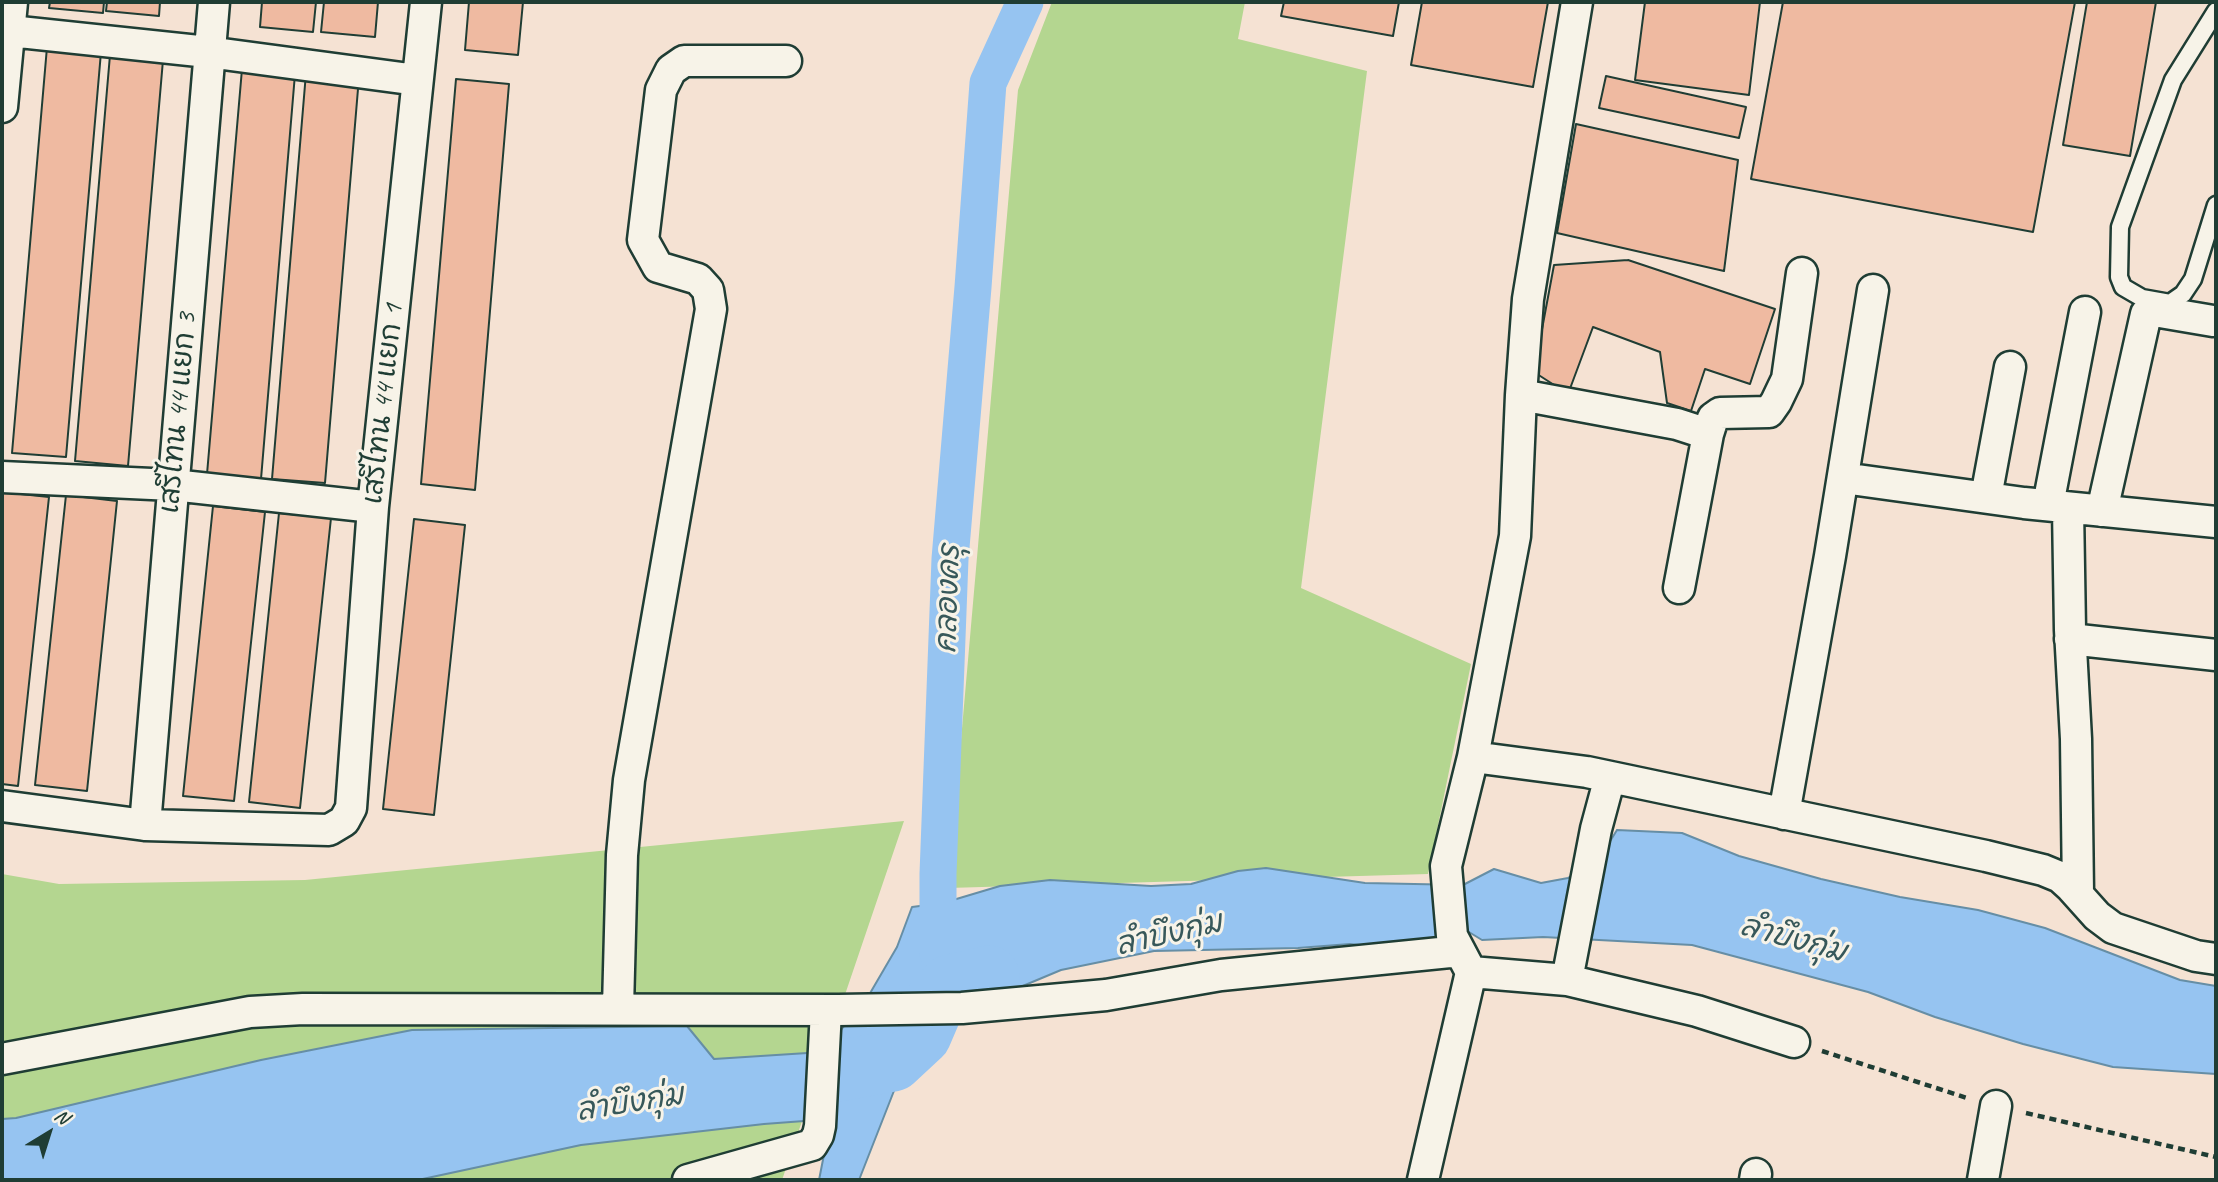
<!DOCTYPE html>
<meta charset="utf-8">
<style>
body{margin:0}
#map{position:relative;width:2218px;height:1182px;overflow:hidden;background:#f5e2d3;font-family:Caveat,sans-serif}
canvas{display:block}
.frame{position:absolute;inset:0;border:4px solid #1f3d34;pointer-events:none}
.north{position:absolute;left:14px;top:1098px;width:70px;height:70px;-webkit-text-stroke:5px #f7f3e8;paint-order:stroke;rotate:38deg;font-size:19px;font-weight:700;line-height:28px;text-align:center;color:#1f3d34}
.north::after{content:'';display:block;margin:auto;width:24px;height:32px;background:#1f3d34;clip-path:polygon(50% 0,100% 100%,50% 72%,0 100%)}
</style>
<div id="map">
<canvas width="2218" height="1182"></canvas>
<div class="frame"></div>
<div class="north">N</div>
</div>
<script>
const c = document.querySelector('canvas').getContext('2d');
c.lineJoin = 'round';
function fill(path, color) {
  c.fillStyle = color;
  c.fill(path, 'evenodd');
}
function poly(rows) {
  const path = new Path2D();
  for (const r of rows) {
    path.moveTo(r[0], r[1]);
    for (let i = 2; i < r.length; i += 2) path.lineTo(r[i], r[i + 1]);
  }
  return path;
}
function stroke(path, color, width, dash) {
  c.strokeStyle = color;
  c.lineWidth = width;
  c.lineCap = dash ? 'butt' : 'round';
  c.setLineDash(dash || []);
  c.stroke(path);
}
function drawText(font, color, halo, rows, align = 'center') {
  c.font = font + ' Caveat,"Playpen Sans Thai",sans-serif';
  c.lineWidth = 6;
  c.setLineDash([]);
  c.textBaseline = 'middle';
  c.strokeStyle = halo;
  c.fillStyle = color;
  for (const [text, x, y, turn = 0] of rows) {
    c.save();
    c.translate(x, y);
    c.rotate((+turn || 0) * Math.PI / 180);
    c.textAlign = isNaN(turn) ? turn : align;
    if (halo) c.strokeText(text, 0, 0);
    c.fillText(text, 0, 0);
    c.restore();
  }
}
const green = poly([
 [1052,2,1245,2,1238,39,1367,71,1301,588,1471,664,1428,874,948,888,1018,90],
 [904,821,782,1180,2,1180,2,874,59,884,305,880]
]);
const water = poly([
 [1617,830,1682,833,1739,856,1821,879,1900,897,1978,910,2045,928,2180,980,2216,986,2216,1074,2113,1067,2023,1044,1935,1017,1868,992,1692,945,1543,937,1482,940,1464,929,1436,953,1350,944,1298,948,1154,951,1061,970,1018,988,932,994,859,1180,819,1180,831,1119,764,1124,581,1145,418,1180,2,1180,2,1119,16,1118,261,1060,412,1030,687,1026,714,1059,823,1052,869,995,897,947,912,907,943,903,1000,886,1050,880,1151,886,1191,884,1238,871,1266,868,1365,883,1463,885,1494,869,1541,883,1568,878,1596,864,1617,830]
]);
const canal = poly([
 [938,953,938,874,950,559,973,287,988,83,1025,2]
]);
const river = poly([
 [838,1071,893,1061,921,1035,936,1000,950,985,989,976]
]);
const building = poly([
 [50,2,104,2,103,13,49,8,50,2],
 [107,2,160,2,159,16,106,11,107,2],
 [262,2,316,2,313,32,260,27,262,2],
 [324,2,378,2,375,37,321,32,324,2],
 [469,2,523,2,518,55,465,50,469,2],
 [1284,2,1399,2,1393,36,1281,16,1284,2],
 [1422,2,1548,2,1533,87,1411,65,1422,2],
 [1645,2,1760,2,1749,95,1635,80,1645,2],
 [1783,2,2075,2,2033,232,1751,179,1783,2],
 [2087,2,2156,2,2130,156,2063,145,2087,2],
 [47,47,101,52,66,457,12,453,47,47],
 [110,55,163,60,128,466,75,461,110,55],
 [242,69,295,74,261,479,207,474,242,69],
 [306,73,359,77,325,483,272,479,306,73],
 [1606,76,1746,107,1739,138,1599,108,1606,76],
 [456,79,509,84,475,490,421,484,456,79],
 [1576,124,1738,160,1724,271,1557,233,1576,124],
 [1628,260,1775,309,1750,384,1705,369,1691,411,1667,403,1660,352,1593,327,1568,394,1534,372,1554,265,1628,260],
 [2,492,49,497,18,786,2,784,2,492],
 [66,495,117,501,87,791,35,785,66,495],
 [213,506,265,512,234,801,183,796,213,506],
 [279,513,331,518,300,808,249,802,279,513],
 [414,519,465,525,434,815,383,809,414,519]
]);
const path = poly([
 [1822,1051,1967,1098],
 [2026,1113,2216,1157]
]);
const lane = poly([
 [2216,11,2173,80,2120,227,2119,277,2123,287,2142,298,2170,303,2183,294,2193,279,2216,205]
]);
const street = poly([
 [10,31,208,52,417,80],
 [2,107,12,2],
 [1521,395,1528,299,1577,2],
 [1708,434,1713,418,1720,413,1769,412,1776,402,1787,379,1802,273],
 [2,477,173,485,373,507],
 [1843,478,2024,503,2216,522],
 [1986,497,2010,367],
 [2048,505,2085,312],
 [2068,508,2070,630,2076,739,2078,893],
 [2102,511,2146,314,2154,311,2213,321],
 [2070,639,2216,655],
 [1473,757,1587,772,1986,856,2043,870,2060,877,2071,887,2097,916,2113,928,2196,956,2216,959],
 [2,806,145,825,329,830,344,821,351,808,373,507,426,2],
 [1784,814,1830,556,1873,290],
 [145,825,214,2],
 [1471,972,1567,980,1697,1011,1794,1042],
 [1567,980,1596,829,1610,777],
 [618,1008,622,855,629,780,711,309,708,290,698,279,658,267,643,240,661,90,671,70,684,61,786,61],
 [2,1059,250,1012,303,1009,838,1010,962,1008,1106,995,1221,975,1460,951],
 [688,1180,812,1145,818,1135,820,1126,826,1010],
 [1423,1180,1471,972,1452,936,1446,866,1473,757,1515,536,1521,395,1677,424,1708,434,1679,588],
 [1755,1180,1756,1174],
 [1983,1180,1996,1106]
]);
const streetNames = [
 ["เสรีไทน 44 แยก 1",384,404,-84],
 ["เสรีไทน 44 แยก 3",179,413,-85]
];
const waterNames = [
 ["คลองครุ",949,599,-88],
 ["ลำบึงกุ่ม",1169,935,-13],
 ["ลำบึงกุ่ม",1793,940,15],
 ["ลำบึงกุ่ม",630,1104,-9]
];
fill(green, '#b4d690');
fill(water, '#96c4f1');
stroke(water, '#668ea5', 2);
stroke(canal, '#96c4f1', 37);
stroke(river, '#96c4f1', 61);
fill(building, '#efbaa1');
stroke(building, '#1f3d34', 2);
stroke(lane, '#1f3d34', 21);
stroke(street, '#1f3d34', 35);
stroke(path, '#1f3d34', 4.5, [7, 5]);
stroke(lane, '#f7f3e8', 16);
stroke(street, '#f7f3e8', 30);
drawText('28px', '#1f3d34', '#f7f3e8', streetNames);
drawText('italic 30px', '#37585a', '#f7f3e8', waterNames);
</script>
